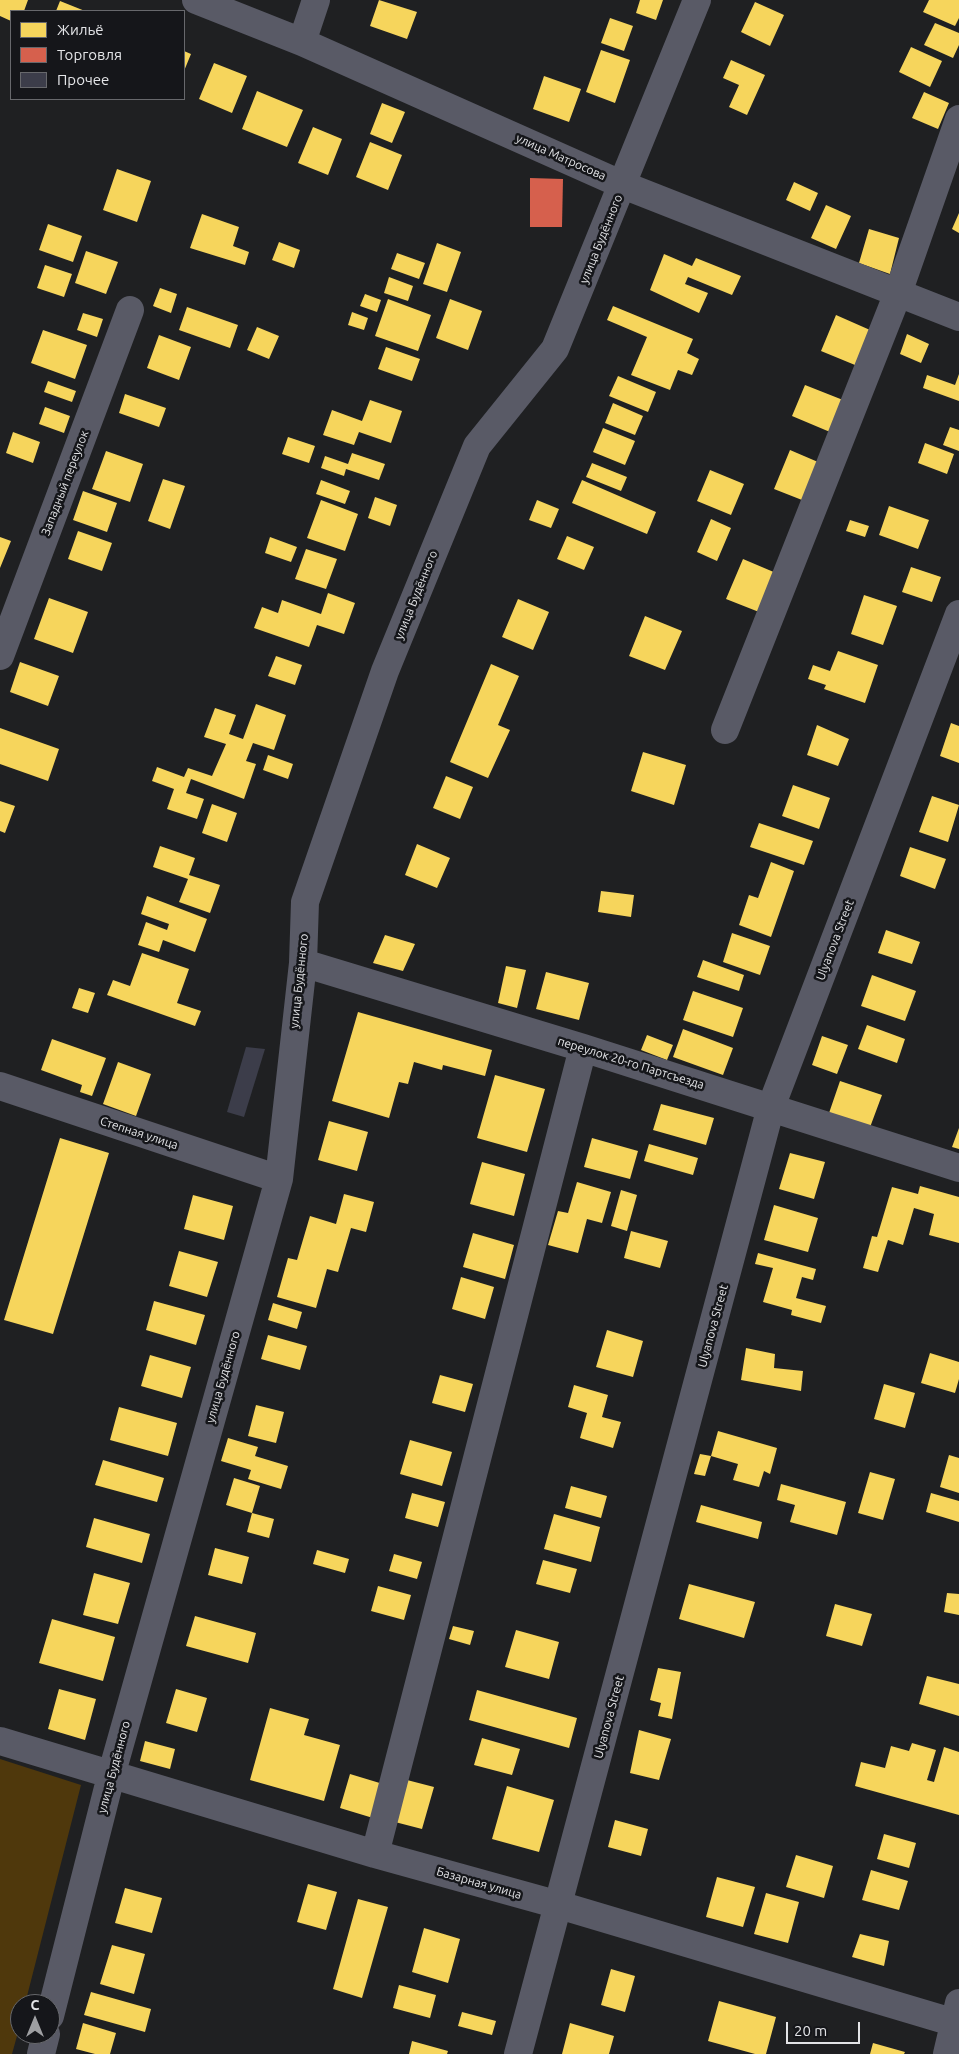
<!DOCTYPE html>
<meta charset="utf-8">
<style>
body{margin:0}
#map{position:relative;width:959px;height:2054px;overflow:hidden;background:#1f2022;font-family:Ubuntu,sans-serif}
canvas{display:block}
.legend{position:absolute;left:10px;top:10px;width:175px;height:90px;box-sizing:border-box;background:#15161a;border:1px solid #67686c;margin:0;padding:6px 9px;list-style:none;font-size:15px;color:#e3e4e7}
.legend li{display:flex;align-items:center;gap:10px;height:25px}
.legend b{width:25px;border:1px solid #67686c}
.north{position:absolute;left:10px;top:1994px;width:50px;height:50px;box-sizing:border-box;background:#15161a;border:1px solid #67686c;border-radius:50%;rotate:0deg;font-size:14px;font-weight:700;line-height:20px;text-align:center;color:#e3e4e7}
.north::after{content:'';display:block;margin:auto;width:18px;height:22px;background:#9e9fa2;clip-path:polygon(50% 0,100% 100%,50% 72%,0 100%)}
.scale{position:absolute;left:786px;top:2022px;width:74px;height:22px;box-sizing:border-box;border:2px solid #e3e4e7;border-top:0;padding-left:6px;font-size:15px;line-height:18px;white-space:nowrap;color:#e3e4e7;-webkit-text-stroke:4px #15161a;paint-order:stroke}
</style>
<div id="map">
<canvas width="959" height="2054"></canvas>
<ul class="legend">
<li><b style="height:14px;background:#f6d55c"></b>Жильё</li>
<li><b style="height:14px;background:#d6604d"></b>Торговля</li>
<li><b style="height:14px;background:#3c3d4a"></b>Прочее</li>
</ul>
<div class="north">С</div>
<div class="scale">20 m</div>
</div>
<script>
const c = document.querySelector('canvas').getContext('2d');
c.lineJoin = 'round';
function fill(path, color) {
  c.fillStyle = color;
  c.fill(path, 'evenodd');
}
function poly(rows) {
  const path = new Path2D();
  for (const r of rows) {
    path.moveTo(r[0], r[1]);
    for (let i = 2; i < r.length; i += 2) path.lineTo(r[i], r[i + 1]);
  }
  return path;
}
function stroke(path, color, width, dash) {
  c.strokeStyle = color;
  c.lineWidth = width;
  c.lineCap = dash ? 'butt' : 'round';
  c.setLineDash(dash || []);
  c.stroke(path);
}
function drawText(font, color, halo, rows, align = 'center') {
  c.font = font + ' Ubuntu,sans-serif';
  c.lineWidth = 5;
  c.setLineDash([]);
  c.textBaseline = 'middle';
  c.strokeStyle = halo;
  c.fillStyle = color;
  for (const [text, x, y, turn = 0] of rows) {
    c.save();
    c.translate(x, y);
    c.rotate((+turn || 0) * Math.PI / 180);
    c.textAlign = isNaN(turn) ? turn : align;
    if (halo) c.strokeText(text, 0, 0);
    c.fillText(text, 0, 0);
    c.restore();
  }
}
const green = poly([
 [0,1759,81,1785,25,2004,20,2004,20,2025,12,2054,0,2054]
]);
const homes = poly([
 [0,0,28,0,24,11,11,11,11,21,0,16],
 [379,0,417,12,407,39,370,26],
 [640,0,663,0,656,20,636,13],
 [929,0,959,0,959,18,955,26,923,12],
 [60,1,85,11,56,11],
 [755,2,784,15,770,46,741,32],
 [610,18,633,26,624,51,601,43],
 [935,23,959,33,959,45,953,58,924,45],
 [911,47,942,61,930,87,899,72],
 [601,50,630,60,615,103,586,92],
 [184,51,191,54,184,71],
 [731,60,765,75,747,115,729,107,739,85,723,78],
 [214,63,247,76,232,113,199,99],
 [544,76,581,89,569,122,533,109],
 [257,91,303,110,287,147,242,129],
 [924,92,949,103,938,129,912,118],
 [382,103,405,112,392,143,370,134],
 [313,127,342,139,328,175,298,163],
 [370,142,402,155,388,190,356,177],
 [117,169,151,181,137,222,103,210],
 [794,182,818,193,810,211,786,200],
 [826,205,851,216,836,249,811,238],
 [959,213,959,233,952,229],
 [202,214,239,227,233,246,249,252,245,265,190,248],
 [48,224,82,236,73,262,39,250],
 [869,229,899,238,890,274,859,263],
 [279,242,300,250,294,268,272,260],
 [437,243,461,252,447,292,423,284],
 [86,251,118,262,106,294,75,283],
 [397,253,425,263,419,279,391,269],
 [664,254,692,266,696,258,741,276,732,295,688,277,685,284,708,293,699,313,650,290],
 [45,265,72,274,64,297,37,288],
 [389,277,413,286,408,301,384,293],
 [160,288,177,294,171,313,153,306],
 [365,294,381,300,377,312,360,306],
 [388,299,431,315,418,351,375,336],
 [450,299,482,311,468,350,436,338],
 [613,306,693,339,687,353,699,359,692,375,678,370,670,390,631,375,647,337,607,320],
 [187,307,238,325,230,348,179,330],
 [352,312,368,318,364,330,348,325],
 [83,313,103,319,97,337,77,330],
 [836,315,870,330,855,365,821,351],
 [257,327,279,336,269,359,247,350],
 [43,330,87,345,75,379,31,363],
 [907,334,929,344,921,363,900,354],
 [159,335,191,347,179,380,147,368],
 [386,347,420,359,412,381,378,369],
 [959,374,959,401,923,388,927,375,955,385],
 [618,376,656,392,648,412,609,396],
 [48,381,76,391,72,402,44,392],
 [805,385,843,400,830,432,792,416],
 [125,394,166,408,159,427,119,413],
 [370,400,402,411,391,443,359,432,354,445,323,435,332,410,362,421],
 [613,403,643,416,635,435,605,423],
 [45,407,70,416,64,433,39,424],
 [950,427,959,430,959,451,943,445],
 [603,428,635,441,625,465,593,452],
 [13,432,40,442,33,463,6,453],
 [288,437,315,446,309,463,282,454],
 [925,443,954,454,947,474,918,463],
 [790,450,818,462,802,500,774,489],
 [106,451,143,464,130,502,92,489],
 [352,453,385,464,379,480,346,469,344,476,321,468,325,456,348,464],
 [592,463,627,477,621,491,586,477],
 [710,470,744,484,731,515,697,501],
 [163,479,185,486,170,529,148,521],
 [321,480,350,491,345,504,316,494],
 [582,480,656,512,647,534,572,503],
 [83,491,117,503,107,532,73,520],
 [375,497,397,505,390,526,368,518],
 [321,500,358,514,345,551,307,538],
 [537,500,559,509,551,528,529,520],
 [889,506,929,520,918,549,879,535],
 [711,519,731,528,717,561,697,552],
 [850,520,869,526,865,537,846,531],
 [78,531,112,543,102,571,68,559],
 [567,536,594,547,584,570,557,559],
 [0,537,11,541,0,568],
 [270,537,297,547,291,562,265,553],
 [306,549,337,559,326,589,295,579],
 [743,559,776,573,759,612,726,599],
 [911,567,941,577,932,602,902,592],
 [328,593,355,603,344,634,317,625,309,647,254,628,262,607,278,613,282,600,321,614],
 [864,595,897,606,883,645,851,634],
 [49,598,88,612,73,653,34,639],
 [518,599,549,612,533,650,502,637],
 [645,616,682,631,665,670,629,656],
 [838,651,878,665,865,703,824,689,826,685,808,679,813,665,830,671],
 [276,656,302,665,295,685,268,676],
 [20,662,59,676,48,706,10,692],
 [491,664,519,676,498,725,510,730,488,778,450,762],
 [256,704,286,715,274,750,253,743,246,761,256,764,244,799,191,779,186,793,204,799,197,819,167,809,174,789,152,781,157,767,184,777,188,768,212,776,226,744,204,737,215,708,236,715,229,734,243,739],
 [951,723,959,726,959,763,940,756],
 [817,725,849,739,838,766,807,755],
 [0,728,59,749,48,781,0,764],
 [643,752,686,765,674,805,631,791],
 [268,755,293,764,288,779,263,770],
 [446,776,473,787,460,819,433,808],
 [793,785,830,798,819,829,782,816],
 [932,796,959,805,948,842,919,832],
 [0,801,15,806,5,833,0,831],
 [212,804,237,813,227,842,202,833],
 [759,823,813,841,804,865,750,847],
 [417,844,450,858,437,888,405,875],
 [160,846,195,858,189,875,220,885,210,913,179,902,188,879,153,867],
 [910,847,946,859,935,889,900,876],
 [771,862,794,871,771,937,739,925,749,895,758,898],
 [601,891,634,895,631,917,598,912],
 [147,896,207,919,195,952,163,940,159,952,138,945,146,922,167,930,169,924,141,914],
 [886,930,920,942,912,964,878,953],
 [732,933,770,946,760,975,723,962],
 [385,935,415,944,403,971,373,963],
 [142,953,189,969,177,1003,201,1011,195,1026,107,995,113,980,130,986],
 [703,960,744,975,739,991,697,977],
 [506,966,526,970,517,1008,498,1003],
 [546,972,589,983,579,1020,536,1009],
 [872,975,916,991,905,1021,861,1006],
 [79,988,95,993,88,1013,72,1008],
 [693,991,743,1008,733,1037,683,1020],
 [358,1012,492,1050,485,1076,443,1065,442,1070,414,1062,408,1084,399,1082,389,1118,332,1101],
 [867,1025,905,1039,897,1063,858,1049],
 [683,1029,733,1048,723,1075,673,1057],
 [647,1035,673,1045,667,1060,641,1050],
 [822,1036,848,1045,837,1074,812,1065],
 [52,1039,106,1058,92,1096,80,1092,82,1085,41,1070],
 [118,1062,151,1074,136,1116,103,1104],
 [495,1075,545,1089,527,1152,477,1138],
 [840,1081,882,1095,869,1130,828,1116],
 [661,1104,714,1118,706,1145,653,1130],
 [329,1121,368,1132,357,1171,318,1160],
 [959,1128,959,1149,952,1147],
 [60,1138,109,1153,53,1334,4,1320],
 [592,1138,638,1151,630,1179,584,1167],
 [649,1144,698,1158,693,1175,644,1161],
 [790,1153,825,1162,814,1199,779,1189],
 [482,1162,525,1174,514,1216,470,1204],
 [577,1182,611,1192,602,1223,587,1219,578,1253,548,1245,558,1211,568,1213],
 [920,1186,959,1197,959,1243,929,1235,934,1214,914,1208,903,1245,888,1240,878,1272,863,1268,872,1236,877,1237,892,1187,918,1194],
 [621,1190,637,1195,627,1231,611,1226],
 [344,1194,374,1202,366,1232,351,1228,338,1272,327,1269,316,1308,277,1297,288,1258,297,1260,310,1216,336,1224],
 [193,1195,233,1206,224,1240,184,1229],
 [774,1205,818,1218,808,1252,764,1240],
 [631,1231,668,1241,660,1268,624,1258],
 [473,1233,514,1245,505,1279,463,1267],
 [179,1251,218,1262,207,1297,169,1286],
 [758,1253,816,1269,813,1280,802,1277,796,1298,826,1306,821,1323,791,1315,792,1310,763,1302,773,1268,755,1264],
 [461,1277,494,1287,485,1319,452,1309],
 [154,1301,205,1315,196,1345,146,1330],
 [273,1303,302,1312,297,1329,268,1320],
 [607,1330,643,1341,633,1377,596,1367],
 [268,1335,307,1346,300,1370,261,1359],
 [746,1348,775,1354,774,1368,803,1371,801,1391,741,1380],
 [930,1353,959,1362,959,1379,955,1393,921,1383],
 [150,1355,191,1367,182,1398,141,1386],
 [440,1375,473,1384,465,1412,432,1403],
 [884,1384,915,1393,905,1428,874,1419],
 [574,1385,608,1395,602,1417,621,1422,613,1448,580,1438,587,1413,568,1407],
 [256,1405,284,1412,276,1443,248,1436],
 [119,1407,177,1423,168,1456,110,1440],
 [718,1431,777,1448,770,1474,764,1471,759,1487,733,1480,738,1464,711,1456],
 [228,1438,258,1447,255,1456,288,1466,281,1489,248,1479,251,1470,221,1461],
 [410,1440,452,1452,442,1486,400,1474],
 [700,1454,711,1456,705,1476,694,1474],
 [949,1455,959,1458,959,1493,940,1487],
 [103,1460,164,1478,157,1502,95,1485],
 [870,1472,895,1479,883,1520,858,1513],
 [234,1478,260,1486,252,1513,226,1505],
 [781,1484,846,1502,837,1535,790,1522,795,1505,777,1500],
 [571,1486,607,1496,601,1518,565,1508],
 [412,1493,445,1502,438,1527,405,1518],
 [931,1493,959,1501,959,1522,926,1512],
 [701,1505,762,1522,758,1539,696,1522],
 [252,1513,274,1519,269,1538,247,1532],
 [554,1514,600,1527,591,1562,544,1549],
 [94,1518,150,1534,142,1563,86,1547],
 [215,1548,249,1557,242,1584,208,1575],
 [317,1550,349,1559,345,1573,313,1564],
 [394,1554,422,1562,417,1579,389,1571],
 [543,1560,577,1569,570,1593,536,1584],
 [94,1573,130,1583,118,1624,83,1615],
 [689,1584,755,1602,744,1638,679,1619],
 [378,1586,411,1595,404,1620,371,1611],
 [947,1593,959,1594,959,1615,944,1612],
 [835,1604,872,1614,862,1646,826,1636],
 [195,1616,256,1633,248,1663,186,1646],
 [52,1619,115,1637,103,1681,39,1663],
 [453,1626,474,1631,470,1645,449,1639],
 [516,1630,559,1642,549,1679,505,1667],
 [658,1668,681,1672,672,1719,658,1716,661,1703,650,1700],
 [927,1676,959,1684,959,1716,919,1704],
 [59,1689,96,1699,85,1740,48,1729],
 [176,1689,207,1698,197,1732,166,1723],
 [477,1690,577,1718,569,1748,469,1720],
 [270,1708,309,1719,304,1735,340,1745,324,1801,250,1780],
 [639,1730,671,1739,659,1780,630,1773],
 [482,1738,520,1749,512,1775,474,1765],
 [145,1741,175,1749,170,1769,140,1761],
 [912,1743,936,1750,927,1780,934,1782,944,1747,959,1752,959,1815,855,1786,861,1762,885,1768,891,1746,909,1751],
 [350,1774,383,1784,373,1818,340,1808],
 [407,1780,434,1787,422,1829,395,1822],
 [507,1786,554,1800,539,1852,492,1839],
 [615,1820,648,1829,641,1856,608,1847],
 [884,1834,916,1843,909,1868,877,1859],
 [796,1855,833,1866,824,1898,786,1887],
 [871,1870,908,1881,899,1910,862,1900],
 [717,1877,755,1887,743,1927,706,1917],
 [308,1884,337,1892,326,1930,297,1922],
 [125,1888,162,1898,152,1933,115,1923],
 [766,1893,799,1902,788,1943,754,1934],
 [358,1899,388,1907,362,1998,333,1989],
 [424,1928,460,1939,448,1983,412,1972],
 [860,1934,889,1941,884,1966,852,1957],
 [112,1945,145,1954,134,1994,100,1984],
 [611,1969,635,1976,625,2012,601,2005],
 [399,1985,436,1995,430,2018,393,2008],
 [91,1992,151,2009,145,2032,84,2015],
 [719,2001,776,2017,766,2054,755,2054,708,2041],
 [462,2012,496,2021,492,2035,458,2026],
 [83,2023,116,2033,110,2054,95,2054,76,2049],
 [570,2023,614,2036,609,2054,562,2054],
 [412,2041,448,2051,447,2054,409,2054],
 [873,2043,905,2052,904,2054,870,2054]
]);
const shops = poly([
 [530,178,563,179,562,227,530,227]
]);
const building = poly([
 [246,1047,265,1049,244,1117,227,1112]
]);
const minor = poly([
 [196,0,302,42,623,185,959,317],
 [302,42,316,0],
 [0,656,130,310],
 [725,730,898,293,959,119],
 [303,963,583,1048,959,1168],
 [0,1086,279,1179],
 [0,1741,375,1854,559,1905,959,2024],
 [375,1854,583,1048],
 [50,2016,111,1776,279,1179,303,963,305,902,385,671,477,446,555,349,697,0],
 [41,2054,46,2034],
 [518,2054,771,1107,959,614],
 [947,2054,959,2003]
]);
const streetNames = [
 ["улица Матросова",561,157,24],
 ["улица Будённого",601,239,-68],
 ["Западный переулок",65,483,-69],
 ["улица Будённого",416,595,-68],
 ["Ulyanova Street",835,940,-69],
 ["улица Будённого",299,981,-84],
 ["переулок 20-го Партсъезда",631,1063,17],
 ["Степная улица",139,1133,18],
 ["Ulyanova Street",713,1326,-75],
 ["улица Будённого",223,1377,-74],
 ["Ulyanova Street",609,1717,-75],
 ["улица Будённого",114,1767,-75],
 ["Базарная улица",479,1883,16]
];
fill(green, '#4f380c');
fill(homes, '#f6d55c');
fill(shops, '#d6604d');
fill(building, '#3c3d4a');
stroke(minor, '#595a66', 28);
drawText('12px', '#e3e4e7', '#15161a', streetNames);
</script>
